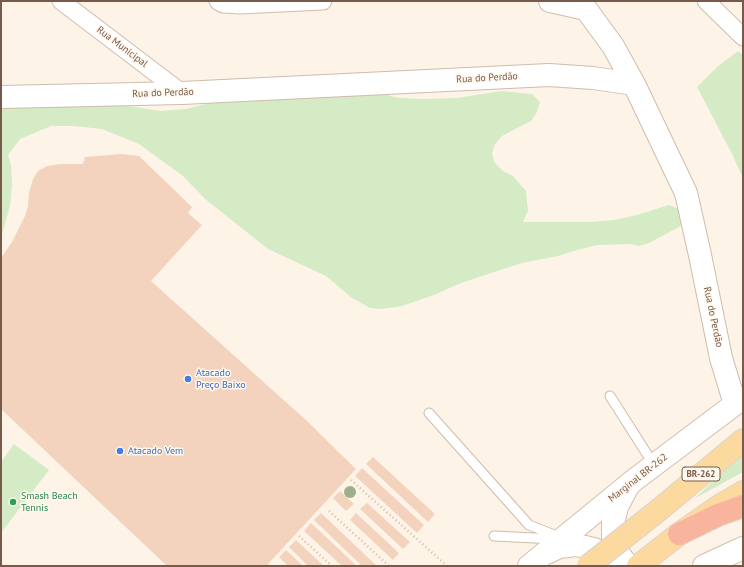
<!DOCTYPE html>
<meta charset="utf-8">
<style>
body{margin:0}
#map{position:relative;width:744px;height:567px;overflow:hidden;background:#fdf4e7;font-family:"PT Sans",sans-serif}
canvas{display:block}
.frame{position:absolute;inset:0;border:2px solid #785a4a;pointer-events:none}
</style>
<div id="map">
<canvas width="744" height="567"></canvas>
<div class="frame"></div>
</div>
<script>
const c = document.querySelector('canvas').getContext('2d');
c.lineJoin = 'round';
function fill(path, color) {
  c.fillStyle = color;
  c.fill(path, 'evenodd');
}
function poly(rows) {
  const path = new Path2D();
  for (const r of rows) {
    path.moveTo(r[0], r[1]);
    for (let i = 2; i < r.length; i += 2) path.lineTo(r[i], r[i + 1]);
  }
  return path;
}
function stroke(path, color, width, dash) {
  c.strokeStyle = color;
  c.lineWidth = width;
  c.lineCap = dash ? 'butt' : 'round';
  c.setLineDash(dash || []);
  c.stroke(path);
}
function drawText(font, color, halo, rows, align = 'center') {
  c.font = font + ' "PT Sans",sans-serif';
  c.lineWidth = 3;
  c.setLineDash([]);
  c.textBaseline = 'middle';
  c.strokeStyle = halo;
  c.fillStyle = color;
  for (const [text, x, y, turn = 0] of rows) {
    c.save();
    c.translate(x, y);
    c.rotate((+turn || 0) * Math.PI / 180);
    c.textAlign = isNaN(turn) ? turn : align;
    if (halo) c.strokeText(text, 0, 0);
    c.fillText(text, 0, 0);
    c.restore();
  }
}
const green = poly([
 [738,51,743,55,743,178,732,154,697,87,717,67],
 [381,91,390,96,400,98,422,99,457,98,501,91,532,94,540,102,537,112,531,121,502,136,495,144,492,154,495,163,503,171,513,176,526,191,528,211,523,222,591,222,614,220,637,215,669,205,681,210,688,217,679,227,649,243,639,246,630,244,597,245,577,250,558,256,522,263,461,283,434,295,402,306,380,309,370,308,352,298,326,276,268,249,205,199,183,176,139,144,102,129,73,126,51,126,20,139,8,155,11,165,12,185,10,206,1,238,1,106,60,95,160,111,186,109,209,103],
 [14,444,49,470,1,533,1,462],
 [743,453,743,472,694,499]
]);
const building = poly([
 [122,154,139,156,192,207,188,213,202,225,151,281,307,421,356,469,268,564,270,566,167,566,2,410,1,411,1,258,12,242,25,216,28,206,29,193,33,179,38,171,47,166,60,164,83,164,85,157],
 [373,457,435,514,428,522,366,464],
 [362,468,424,525,417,533,355,476],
 [340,491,354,504,346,511,333,498],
 [367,503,410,542,403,549,360,509],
 [321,513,340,531,377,566,362,566,314,520],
 [356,513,399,553,393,560,350,520],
 [311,523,357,566,342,566,304,531],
 [296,540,324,566,308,566,289,547],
 [286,550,303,566,288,566,279,557]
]);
const path = poly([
 [351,480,447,566],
 [329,511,389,566],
 [299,536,332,566]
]);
const service = poly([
 [610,396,654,465],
 [429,413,529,525,562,538],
 [494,536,555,539]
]);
const minor = poly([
 [61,1,182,93],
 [218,1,223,4,240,5,323,1],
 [706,1,743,37]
]);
const tertiary = poly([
 [550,1,586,9,613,46,634,84,686,193,700,255,721,358,735,404],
 [1,97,182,93,549,75,593,78,634,84]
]);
const secondary = poly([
 [627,488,617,507,613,523,613,539,619,554,628,566],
 [549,552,559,547,576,545,594,549,608,559,614,566],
 [529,566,633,481,743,398],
 [704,566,743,548]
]);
const primary = poly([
 [660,509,743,440],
 [638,566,679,534,719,506,743,492]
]);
const motorway = poly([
 [679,534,718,515,743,506]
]);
const primaryBridge = poly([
 [588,566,660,509]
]);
const trees = [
 [350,492]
];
const markers = [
 [188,379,4,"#3f7fe0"],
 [120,451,4,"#3f7fe0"],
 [13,502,4,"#2e9e5b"]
];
const shields = [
 [701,474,38]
];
const shieldNames = [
 ["BR-262",701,474]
];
const streetNames = [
 ["Rua Municipal",122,47,37],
 ["Rua do Perdão",487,78,-3],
 ["Rua do Perdão",163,93,-2],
 ["Rua do Perdão",713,317,78],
 ["Marginal BR-262",638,478,-38]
];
const shopNames = [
 ["Atacado",196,373],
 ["Preço Baixo",196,385],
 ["Atacado Vem",128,451]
];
const leisureNames = [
 ["Smash Beach",21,496],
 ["Tennis",21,508]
];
fill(green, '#d5ebc5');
fill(building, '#f3d3be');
stroke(service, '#cfbcac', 11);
stroke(minor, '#cfbcac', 19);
stroke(tertiary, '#cfbcac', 24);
stroke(secondary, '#d5beac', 24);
stroke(primary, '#dcd4d0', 24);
stroke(motorway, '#dcd4d0', 24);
stroke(path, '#d9b6a1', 2.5, [1, 3]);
stroke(service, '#fff', 9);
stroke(minor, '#fff', 17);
stroke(tertiary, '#fff', 22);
stroke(secondary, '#fff', 22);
stroke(primary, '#fcd99f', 22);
stroke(motorway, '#f8b49d', 22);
stroke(primaryBridge, '#dcd4d0', 24, []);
stroke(primaryBridge, '#fcd99f', 22);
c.fillStyle = '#9eb08b';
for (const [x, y] of trees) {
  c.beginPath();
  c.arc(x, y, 6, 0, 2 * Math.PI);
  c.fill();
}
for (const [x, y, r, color] of markers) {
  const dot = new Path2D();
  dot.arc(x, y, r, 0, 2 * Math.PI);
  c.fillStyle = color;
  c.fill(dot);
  stroke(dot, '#fff8ee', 1.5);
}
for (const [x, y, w] of shields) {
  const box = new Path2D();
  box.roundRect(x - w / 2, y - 7, w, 14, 3);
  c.fillStyle = '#fff8ee';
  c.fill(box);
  stroke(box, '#785a4a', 1);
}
drawText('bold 9px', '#785a4a', null, shieldNames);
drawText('10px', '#785a4a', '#fff8ee', streetNames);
drawText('10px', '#366cbe', '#fff8ee', shopNames, 'left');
drawText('10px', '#27864d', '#fff8ee', leisureNames, 'left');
</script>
